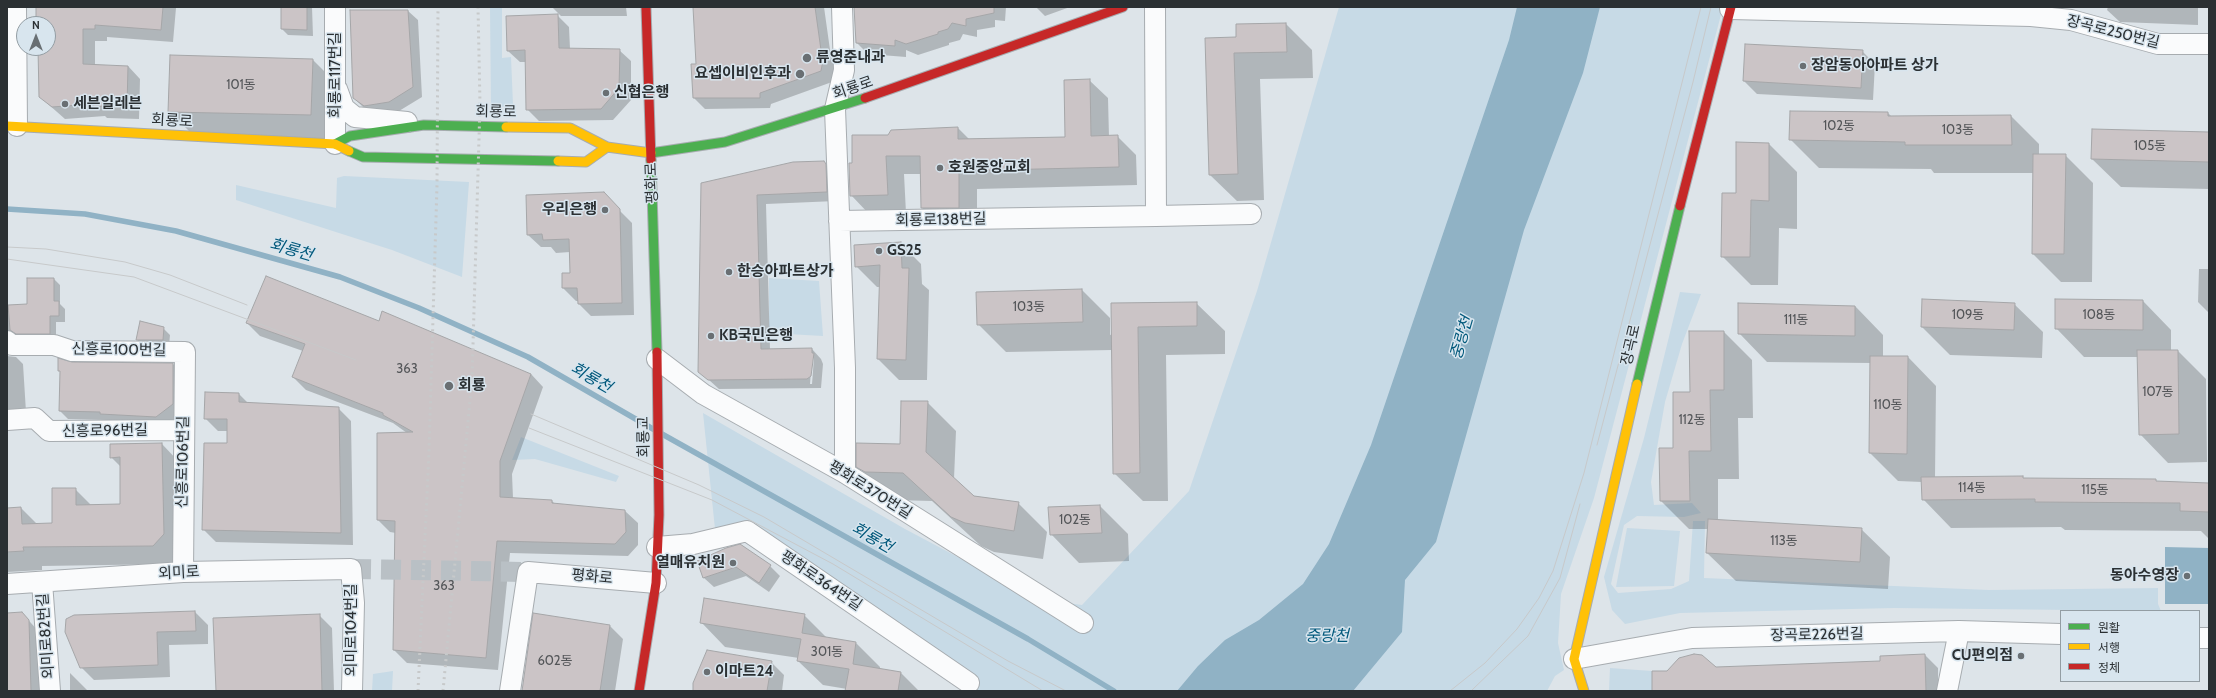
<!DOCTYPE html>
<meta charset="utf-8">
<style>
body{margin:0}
#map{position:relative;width:2216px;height:698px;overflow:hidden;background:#dde4e9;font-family:Cabin,"Noto Sans KR",sans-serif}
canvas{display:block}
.frame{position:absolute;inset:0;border:8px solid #2b3033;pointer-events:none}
.legend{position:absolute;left:2060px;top:610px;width:140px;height:72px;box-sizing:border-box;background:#d8e5ee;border:1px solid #939da3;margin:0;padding:5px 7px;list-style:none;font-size:12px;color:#2b3033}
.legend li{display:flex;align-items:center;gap:8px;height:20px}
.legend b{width:20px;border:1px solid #939da3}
.north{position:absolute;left:16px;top:16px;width:40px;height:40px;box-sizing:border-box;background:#d8e5ee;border:1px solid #939da3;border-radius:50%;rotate:0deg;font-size:11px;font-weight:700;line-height:16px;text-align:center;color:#2b3033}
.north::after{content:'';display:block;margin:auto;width:14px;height:18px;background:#696f73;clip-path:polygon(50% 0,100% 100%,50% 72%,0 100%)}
</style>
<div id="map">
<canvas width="2216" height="698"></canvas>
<div class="frame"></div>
<ul class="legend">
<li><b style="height:5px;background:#4caf50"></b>원활</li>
<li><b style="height:5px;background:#ffc107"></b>서행</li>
<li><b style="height:5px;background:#c62828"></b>정체</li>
</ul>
<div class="north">N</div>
</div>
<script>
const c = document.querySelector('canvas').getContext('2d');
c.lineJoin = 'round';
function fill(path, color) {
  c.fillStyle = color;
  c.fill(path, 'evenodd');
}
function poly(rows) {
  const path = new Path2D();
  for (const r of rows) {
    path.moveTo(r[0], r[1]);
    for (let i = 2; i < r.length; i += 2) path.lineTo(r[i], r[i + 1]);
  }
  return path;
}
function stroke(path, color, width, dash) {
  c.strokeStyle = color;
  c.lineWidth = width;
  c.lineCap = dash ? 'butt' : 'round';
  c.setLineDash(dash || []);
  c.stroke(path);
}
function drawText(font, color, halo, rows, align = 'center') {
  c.font = font + ' Cabin,"Noto Sans KR",sans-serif';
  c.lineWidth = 3;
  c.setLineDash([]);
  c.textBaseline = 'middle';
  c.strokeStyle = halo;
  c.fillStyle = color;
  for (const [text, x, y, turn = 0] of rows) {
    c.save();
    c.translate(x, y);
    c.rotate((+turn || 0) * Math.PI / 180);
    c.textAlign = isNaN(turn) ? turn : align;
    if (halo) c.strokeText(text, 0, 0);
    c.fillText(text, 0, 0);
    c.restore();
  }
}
const green = poly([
 [490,7,502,7,502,58,511,57,513,105,491,109],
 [1339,7,1723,7,1594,498,1561,594,1558,643,1564,670,1555,676,1547,691,967,691,758,551,737,538,715,529,703,413,905,529,1037,599,1082,605,1189,491,1257,291],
 [344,176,469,182,462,277,392,250,236,200,236,185,336,208,337,178],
 [769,278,819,281,823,336,769,333],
 [1680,292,1701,294,1682,344,1665,402,1651,482,1654,505,1692,503,1701,513,1684,517,1637,516,1624,525,1611,584,1618,593,1671,589,1689,581,1693,521,1705,521,1704,578,1989,590,2158,588,2158,604,2161,611,1894,608,1680,613,1625,624,1612,610,1604,577,1644,438],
 [521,437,619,476,616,482,535,459,512,460],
 [1627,528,1680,531,1674,586,1616,587],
 [1610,668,1652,671,1652,691,1609,691],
 [393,671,392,691,372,691,373,674]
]);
const water = poly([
 [1517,7,1600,7,1583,73,1524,230,1436,542,1405,580,1402,632,1353,691,1177,691,1198,666,1225,640,1259,620,1303,584,1329,544,1371,445,1509,40],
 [2165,547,2209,548,2209,604,2165,604]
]);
const shadow = poly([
 [37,7,176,8,173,42,107,37,107,41,95,41,95,66,128,66,140,79,139,119,107,118,105,116,65,119,40,97,39,48,48,48,48,24,38,24],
 [282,7,312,7,313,36,288,35,282,29],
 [552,7,626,7,627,16,561,16],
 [694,7,824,7,831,57,835,62,832,82,771,104,770,108,705,109,694,98,697,65],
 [855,7,1006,7,1005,21,995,20,995,27,977,30,977,37,963,34,960,40,949,43,949,45,918,55,906,50,906,57,868,54,857,43],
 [1036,7,1070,7,1045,16],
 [2108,7,2198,7,2198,25,2120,22,2107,10],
 [408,11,418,20,422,97,399,111,364,108,354,98],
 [557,15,569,27,570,49,619,50,631,61,631,100,613,120,539,121,527,109,526,62,520,62,508,51],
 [1286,24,1312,50,1313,78,1260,79,1264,200,1237,201,1210,175,1206,39,1237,38],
 [1862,51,1875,64,1873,100,1757,94,1744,81],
 [313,60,339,86,337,141,196,138,169,111],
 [1089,80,1108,98,1109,137,1117,136,1136,155,1137,185,977,189,977,226,941,226,922,208,922,174,904,174,906,213,869,214,851,195,853,164,889,136,958,128,970,140,1066,138],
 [1888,113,1892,117,2011,116,2039,144,2039,155,2065,155,2093,183,2092,282,2061,282,2033,254,2034,173,1934,173,1931,169,1819,168,1790,139],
 [2093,130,2209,133,2209,189,2121,187,2092,159],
 [1769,144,1797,172,1797,229,1779,228,1778,285,1751,285,1722,256,1737,194],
 [823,162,833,172,836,201,766,204,770,350,812,349,821,359,823,364,821,388,719,389,699,371,702,184],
 [812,358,814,358,812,384,810,384],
 [603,194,632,223,634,315,591,316,578,303,578,301,576,301,563,288,571,274,570,252,556,253,551,247,541,247,528,235],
 [900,243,921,264,922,284,929,290,927,380,899,380,878,359,880,287,877,287,856,266],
 [2199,269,2209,269,2209,313,2198,302],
 [54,279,60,285,60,304,65,309,65,322,56,322,56,340,7,339,7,306,28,305],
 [1082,290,1110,318,1110,335,1196,303,1225,331,1225,354,1166,355,1168,501,1143,501,1114,473,1112,350,1006,352,978,324],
 [2143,301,2171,330,2171,351,2178,351,2206,379,2207,462,2168,463,2140,434,2138,357,2084,357,2056,328],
 [2014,304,2043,332,2042,358,1950,355,1922,327],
 [1855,306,1883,335,1883,357,1908,357,1936,386,1935,478,2155,480,2158,482,2209,484,2209,539,2201,531,2065,530,2061,527,1951,528,1923,499,1922,482,1898,481,1870,453,1871,363,1767,362,1739,333],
 [380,322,531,374,543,387,512,474,513,498,552,501,555,504,625,511,638,523,638,545,628,556,510,553,498,670,407,663,394,650,396,533,390,532,378,520,407,433,393,423,306,390,293,377,303,351,260,336,247,323],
 [163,328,170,335,169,346,144,346,137,340],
 [1724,332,1752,360,1753,418,1738,418,1739,479,1718,479,1718,521,1861,529,1890,557,1888,589,1736,581,1707,553,1709,529,1689,529,1661,501,1691,393],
 [7,356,16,357,23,364,26,412,7,414],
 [72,364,173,364,182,373,181,413,165,426,110,423,107,420,68,419,60,411,61,372,59,370],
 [239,394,249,404,338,408,351,421,353,545,216,542,204,530,228,444,228,431,218,431,205,418],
 [927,402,956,431,954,479,974,496,1018,503,1047,532,1043,559,994,552,981,546,932,501,895,500,886,495,858,466,901,445],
 [162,444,180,463,182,552,172,564,42,566,42,570,7,572,7,509,21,508,37,524,53,524,75,489,92,506,121,505,121,467,111,457],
 [1100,506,1128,534,1129,561,1079,563,1051,534],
 [699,561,770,566,780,576,769,592,746,576,714,587,704,578],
 [195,612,208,625,208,644,169,645,170,677,94,680,81,667],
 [22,613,40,633,42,691,7,691,7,614],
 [534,614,610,626,623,639,615,691,523,691],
 [319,615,332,628,334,691,217,691],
 [804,615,827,638,856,643,880,667,880,669,901,673,919,691,846,691,847,689,823,685,798,661,799,658,725,647,701,622],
 [1925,655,1938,668,1938,691,1653,691,1881,662,1881,657],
 [771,662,784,675,782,691,694,691],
 [70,673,88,691,70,691]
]);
const stream = poly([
 [7,209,85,214,176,231,340,277,419,308,528,357,653,429],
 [662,434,1028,639,1114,691]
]);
const building = poly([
 [36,7,163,7,161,30,95,25,95,29,83,29,83,64,128,66,127,107,93,106,93,104,52,107,39,97,38,48,48,48,48,24,36,24,36,7],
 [281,7,307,7,307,30,281,29,281,7],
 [693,7,815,7,821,50,825,50,821,71,760,93,760,98,693,98,691,64,696,64,693,7],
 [854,7,994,7,994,13,966,19,966,26,952,23,948,29,938,32,938,34,906,44,895,40,895,46,856,43,854,7],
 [350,10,408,10,413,87,389,102,364,106,353,98,350,10],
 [558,14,559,48,620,49,619,88,601,109,526,110,525,50,507,51,506,16,558,14],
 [1286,23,1287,52,1234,53,1238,174,1209,175,1205,38,1236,37,1236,24,1286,23],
 [1745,44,1863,50,1861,88,1743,81,1745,44],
 [170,55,313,59,311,115,168,112,170,55],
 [1090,79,1091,136,1118,135,1119,167,959,171,959,208,921,208,920,156,886,156,888,195,850,196,849,163,852,163,852,135,888,135,891,130,958,127,958,139,1065,137,1064,80,1090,79],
 [1790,111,1888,112,1888,116,2011,115,2012,145,1905,145,1905,142,1789,140,1790,111],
 [2092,129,2209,132,2209,162,2091,159,2092,129],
 [1736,142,1769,143,1769,201,1751,200,1750,257,1721,257,1722,193,1736,193,1736,142],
 [2033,154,2066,154,2064,254,2032,254,2033,154],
 [824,161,826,164,827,192,757,195,761,349,812,348,812,353,814,353,811,376,807,379,708,380,698,372,701,183,793,162,824,161],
 [604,192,620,209,622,303,578,304,577,288,562,288,562,273,570,273,569,239,543,240,542,234,527,235,526,195,604,192],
 [901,242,902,268,909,268,906,360,877,359,880,265,855,267,854,245,901,242],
 [266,276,379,321,382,311,531,374,500,461,500,497,552,500,552,503,625,510,626,532,615,544,497,541,486,658,393,650,395,521,377,520,377,433,413,432,383,415,383,413,292,377,305,344,246,323,266,276],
 [27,278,54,278,54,301,59,301,59,316,50,316,50,334,16,334,10,330,8,305,27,304,27,278],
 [1082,289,1083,322,977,325,976,292,1082,289],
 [1922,299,2015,303,2014,330,1921,327,1922,299],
 [2055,299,2143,300,2143,330,2055,329,2055,299],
 [1197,302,1197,326,1138,327,1140,473,1113,474,1111,303,1197,302],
 [1738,303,1855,306,1855,336,1738,334,1738,303],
 [140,321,164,327,163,340,136,340,140,321],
 [1689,331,1724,331,1724,390,1710,390,1711,451,1689,451,1690,501,1660,501,1659,448,1673,448,1673,392,1690,392,1689,331],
 [2137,350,2178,350,2179,434,2139,435,2137,350],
 [1870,356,1908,356,1907,454,1869,453,1870,356],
 [58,358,72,362,173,363,173,404,156,417,100,414,100,412,59,411,60,371,58,371,58,358],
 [205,392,239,393,239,402,339,407,341,533,202,530,204,443,227,443,227,419,204,419,205,392],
 [901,401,928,401,926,452,974,496,1019,502,1014,531,965,523,951,517,903,473,865,472,856,467,856,443,900,444,901,401],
 [162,443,164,534,153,546,23,547,24,551,7,552,7,508,21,507,22,524,52,523,52,488,76,488,76,505,120,504,120,457,110,458,110,444,162,443],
 [2023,476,2023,478,2156,479,2156,481,2209,483,2209,512,2180,511,2180,503,2035,502,2035,499,1922,500,1921,477,2023,476],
 [1100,505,1102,533,1050,535,1048,507,1100,505],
 [1708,519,1862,528,1860,562,1706,553,1708,519],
 [740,544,771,565,759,583,736,567,703,578,697,561,726,548,740,544],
 [704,598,805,614,802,633,856,642,853,664,901,672,898,691,845,691,849,669,797,661,801,639,700,623,704,598],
 [195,611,196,631,157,632,158,665,80,668,65,632,66,619,74,615,195,611],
 [22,612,29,620,31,691,7,691,7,613,22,612],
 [533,613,610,625,600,691,522,691,533,613],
 [320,614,322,691,216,691,213,618,320,614],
 [707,650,772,661,767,691,693,691,693,683,707,650],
 [1694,654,1702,655,1716,667,1880,661,1880,656,1925,654,1926,691,1652,691,1652,671,1667,671,1679,658,1694,654]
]);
const streetTunnel = poly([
 [351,569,528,572]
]);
const street = poly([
 [16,7,17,126],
 [842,7,844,70,835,109,845,368,845,473],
 [1730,9,2031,16,2071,20,2158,44,2209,44],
 [337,89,344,108,355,117,407,122],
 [335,144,335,7],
 [1156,216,1251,214],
 [839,221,1156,216,1155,7],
 [7,341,12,345,54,345,72,351,185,352,183,572],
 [657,359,703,394,845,473,1083,623],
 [7,420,35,418,49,431,184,430],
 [657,547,693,544,747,531,969,683],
 [42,582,50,691],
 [7,584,183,572,351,569,354,603,352,691],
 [2199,638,2209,638],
 [1574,659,1692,638,1959,631,2061,634],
 [510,691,528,572,656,583],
 [1947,691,1959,631]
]);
const fast = poly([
 [335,144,350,136,424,125,506,127],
 [349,151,363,157,558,161],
 [651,153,725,142,865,98],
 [651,160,657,352],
 [1637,384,1680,206]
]);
const slow = poly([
 [7,126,335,144,349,151],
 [506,127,570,128,607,147,651,153],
 [558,161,586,162,607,147],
 [1584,691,1574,659,1637,384]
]);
const jam = poly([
 [646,7,651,160],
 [865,98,1123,7],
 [1680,206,1731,7],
 [639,691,656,583,659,515,657,352]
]);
const tram = poly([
 [7,247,46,249,125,262,170,275,247,305],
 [7,259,134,277,356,360],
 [531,414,699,485,764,517,1008,661,1066,691],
 [529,428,712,500,833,564,1043,691],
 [1597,445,1693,82,1711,7],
 [1450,691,1485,663,1517,629,1539,598,1553,571,1584,473,1701,7],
 [1471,691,1528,636,1560,578,1580,504]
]);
const rail = poly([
 [418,691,429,451,437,185,438,7],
 [443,691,472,379,480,104,478,7]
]);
const markers = [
 [807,58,5,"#696f73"],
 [1803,66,4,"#696f73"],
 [800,74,5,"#696f73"],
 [606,93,4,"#696f73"],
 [65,104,4,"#696f73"],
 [940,168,4,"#696f73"],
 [605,210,4,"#696f73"],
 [879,251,4,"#696f73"],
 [729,272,4,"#696f73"],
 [711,336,4,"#696f73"],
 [449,386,5,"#696f73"],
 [733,563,4,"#696f73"],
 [2187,576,4,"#696f73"],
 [2021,656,4,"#696f73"],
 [707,672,4,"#696f73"]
];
const numberNames = [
 ["101동",241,85],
 ["102동",1839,126],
 ["103동",1958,130],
 ["105동",2150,146],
 ["103동",1029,307],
 ["109동",1968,315],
 ["108동",2099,315],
 ["111동",1796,320],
 ["363",407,369],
 ["107동",2158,392],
 ["110동",1888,405],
 ["112동",1692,420],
 ["114동",1972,488],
 ["115동",2095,490],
 ["102동",1075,520],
 ["113동",1784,541],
 ["363",444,586],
 ["301동",827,652],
 ["602동",555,661]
];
const streetNames = [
 ["장곡로250번길",2113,32,14],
 ["회룡로117번길",336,75,-90],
 ["회룡로",853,88,-19],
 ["회룡로",496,112,1],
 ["회룡로",172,121,3],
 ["평화로",652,183,-92],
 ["회룡로138번길",941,220,-1],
 ["장곡로",1631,345,-77],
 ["신흥로100번길",119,350,1],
 ["신흥로96번길",105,431,-1],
 ["회룡교",644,437,-91],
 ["신흥로106번길",183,462,-89],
 ["평화로370번길",870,490,32],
 ["외미로",179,573,-3],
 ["평화로",592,577,5],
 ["평화로364번길",821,581,34],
 ["외미로104번길",352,630,-90],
 ["장곡로226번길",1817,635,-1],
 ["외미로82번길",46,636,-94]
];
const poiNames = [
 ["류영준내과",816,58],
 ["장암동아아파트 상가",1811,66],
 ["요셉이비인후과",791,74,"right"],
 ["신협은행",614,93],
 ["세븐일레븐",73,104],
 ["호원중앙교회",948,168],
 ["우리은행",597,210,"right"],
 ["GS25",887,251],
 ["한승아파트상가",737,272],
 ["KB국민은행",719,336],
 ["회룡",458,386],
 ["열매유치원",725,563,"right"],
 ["동아수영장",2179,576,"right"],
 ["CU편의점",2013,656,"right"],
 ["이마트24",715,672]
];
const waterNames = [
 ["회룡천",291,250,16],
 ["중랑천",1462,338,-74],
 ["회룡천",591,378,30],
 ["회룡천",872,538,30],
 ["중랑천",1327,636]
];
fill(green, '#c7dae6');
fill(water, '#90b2c5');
fill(shadow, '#0003');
stroke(stream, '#90b2c5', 5.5);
fill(building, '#cbc4c6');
stroke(building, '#a5a6a8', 1);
stroke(streetTunnel, '#b9c0c5', 20, [20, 10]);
stroke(street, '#a7acb0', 22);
stroke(fast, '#a7acb0', 11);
stroke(slow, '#a7acb0', 11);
stroke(jam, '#a7acb0', 11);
stroke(street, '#fafbfc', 20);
stroke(fast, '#4caf50', 9);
stroke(slow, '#ffc107', 9);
stroke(jam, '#c62828', 9);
stroke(tram, '#c7c9ca', 1);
stroke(rail, '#c7c9ca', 3, [2, 4]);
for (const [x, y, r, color] of markers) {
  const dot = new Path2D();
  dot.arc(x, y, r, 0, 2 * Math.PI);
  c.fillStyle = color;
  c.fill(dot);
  stroke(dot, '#d8e5ee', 1.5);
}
drawText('13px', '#535558', null, numberNames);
drawText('15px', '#2b3033', '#d8e5ee', streetNames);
drawText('bold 15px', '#2b3033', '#d8e5ee', poiNames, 'left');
drawText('italic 16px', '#00587b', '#d8e5ee', waterNames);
</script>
